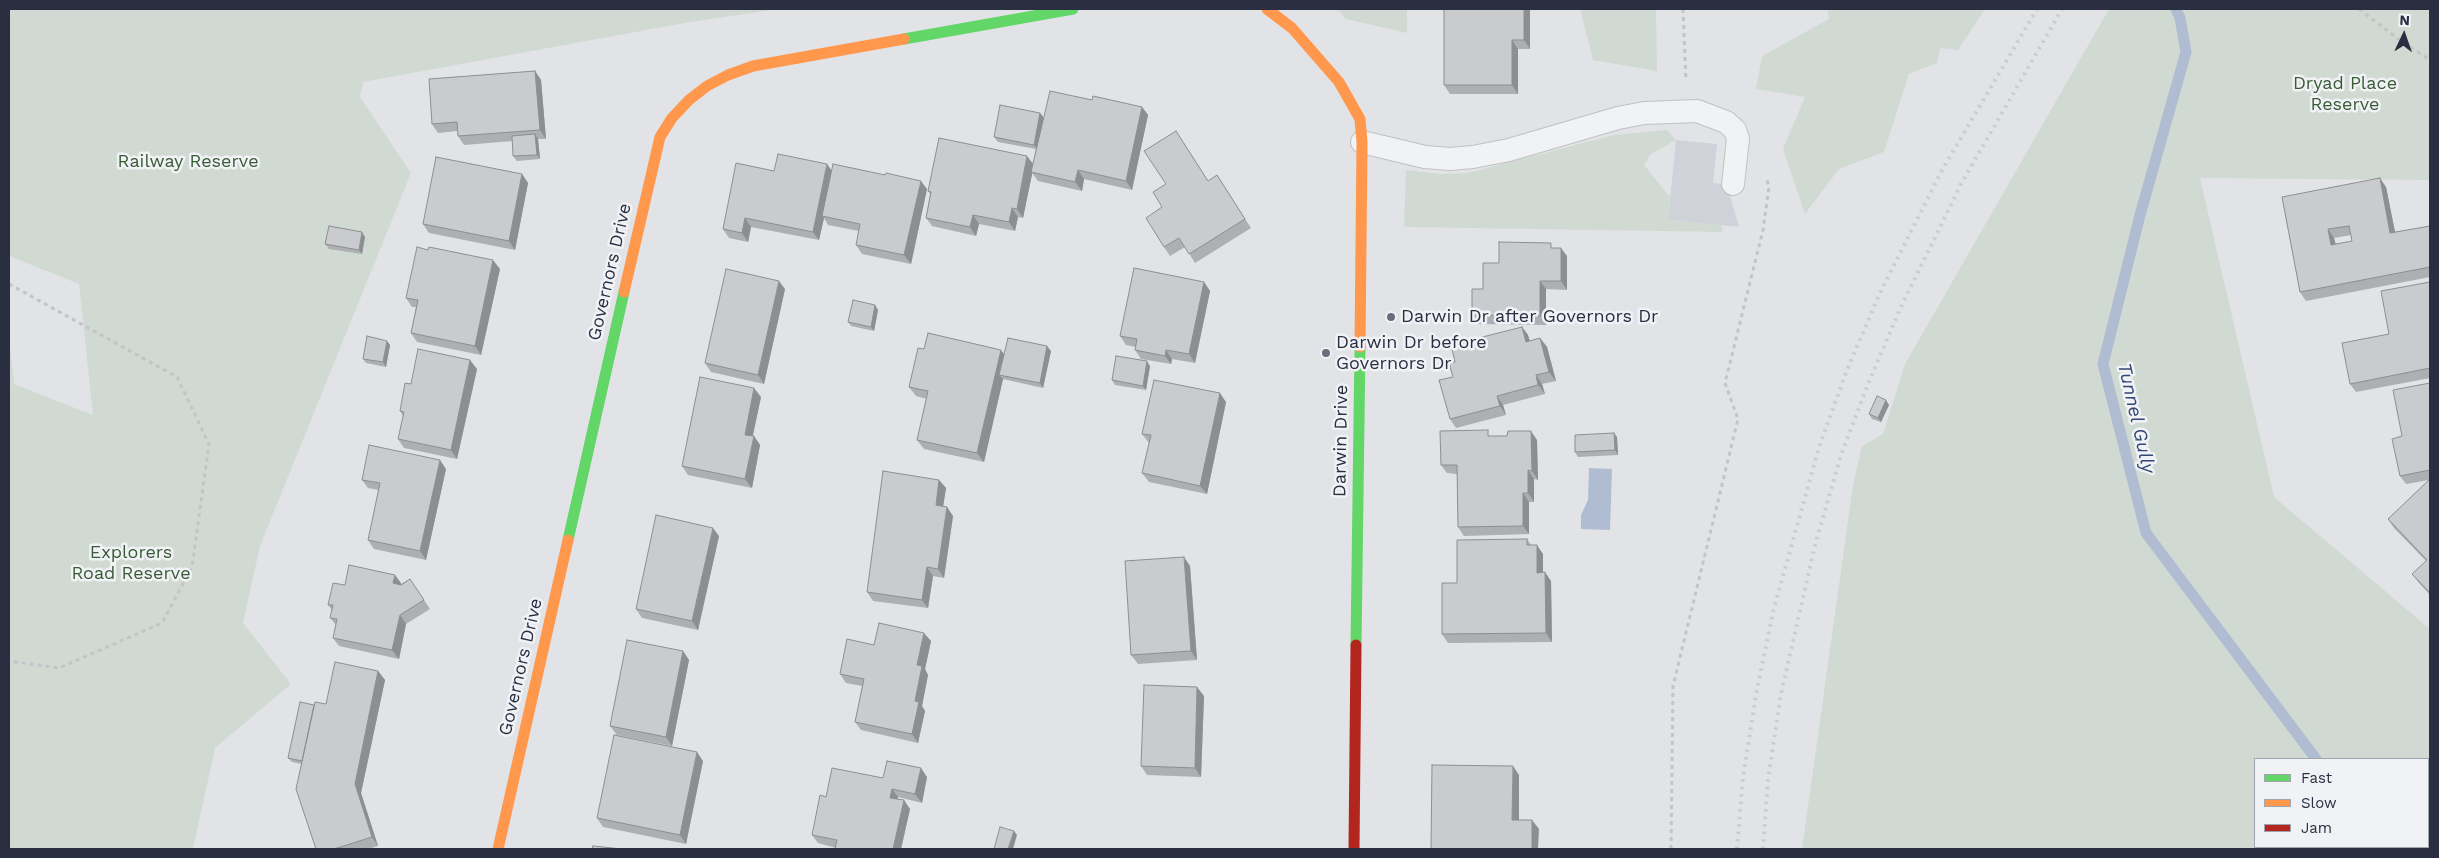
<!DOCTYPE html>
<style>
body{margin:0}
#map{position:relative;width:2439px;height:858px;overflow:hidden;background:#e2e3e7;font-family:"Work Sans",sans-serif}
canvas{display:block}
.frame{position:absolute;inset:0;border:10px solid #292e41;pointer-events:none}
.legend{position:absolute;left:2254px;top:758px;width:175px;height:90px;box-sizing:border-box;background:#f0f2f6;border:1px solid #a0a4ae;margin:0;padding:6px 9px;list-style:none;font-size:15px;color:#292e41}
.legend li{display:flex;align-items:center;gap:10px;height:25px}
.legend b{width:25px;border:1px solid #a0a4ae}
.north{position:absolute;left:2379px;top:10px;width:50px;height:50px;-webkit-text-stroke:4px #f0f2f6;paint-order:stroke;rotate:3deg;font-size:14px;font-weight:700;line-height:20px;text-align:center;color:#292e41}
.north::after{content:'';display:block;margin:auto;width:18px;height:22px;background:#292e41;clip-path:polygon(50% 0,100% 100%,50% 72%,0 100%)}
</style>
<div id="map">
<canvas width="2439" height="858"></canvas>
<div class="frame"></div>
<ul class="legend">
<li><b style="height:6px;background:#63d668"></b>Fast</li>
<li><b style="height:6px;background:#ff974d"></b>Slow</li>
<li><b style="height:6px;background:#b3261e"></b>Jam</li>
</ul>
<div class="north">N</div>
</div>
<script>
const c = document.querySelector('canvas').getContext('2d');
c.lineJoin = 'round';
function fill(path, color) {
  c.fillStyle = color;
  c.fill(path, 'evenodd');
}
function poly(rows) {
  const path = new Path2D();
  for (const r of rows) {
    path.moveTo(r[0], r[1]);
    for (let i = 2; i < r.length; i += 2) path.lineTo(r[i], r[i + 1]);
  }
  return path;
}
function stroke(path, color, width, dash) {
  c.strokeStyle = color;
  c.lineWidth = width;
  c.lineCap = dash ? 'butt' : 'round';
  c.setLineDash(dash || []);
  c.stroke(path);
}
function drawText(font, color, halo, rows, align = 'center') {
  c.font = font + ' "Work Sans",sans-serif';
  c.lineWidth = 5;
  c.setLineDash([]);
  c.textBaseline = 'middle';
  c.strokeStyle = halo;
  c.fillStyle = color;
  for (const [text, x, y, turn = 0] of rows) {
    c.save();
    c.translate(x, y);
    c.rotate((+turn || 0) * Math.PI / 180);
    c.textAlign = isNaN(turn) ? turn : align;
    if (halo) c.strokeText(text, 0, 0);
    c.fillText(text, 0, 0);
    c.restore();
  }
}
const built = poly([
 [1676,140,1717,144,1713,183,1727,185,1739,227,1668,220]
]);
const green = poly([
 [9,9,779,9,690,22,363,82,360,97,411,173,260,546,243,623,291,684,215,748,193,849,9,849,9,336,14,384,93,415,79,284,9,256],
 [1337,9,1407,9,1407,33,1346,19],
 [1580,9,1656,9,1657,71,1593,60],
 [1827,9,1985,9,1958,50,1940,48,1937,63,1909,74,1884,152,1839,169,1805,214,1783,149,1805,97,1756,89,1762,56,1829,19],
 [2109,9,2426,9,2430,12,2430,180,2200,178,2274,497,2430,629,2430,849,1802,849,1853,485,1862,446,1883,434,1905,364],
 [2255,759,2428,759,2428,847,2255,847],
 [1667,130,1676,140,1651,154,1644,165,1670,197,1668,220,1721,225,1723,232,1404,227,1406,170,1441,174,1468,173,1614,135]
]);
const water = poly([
 [1589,468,1612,469,1610,530,1581,529,1581,515,1588,500]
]);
const stream = poly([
 [2176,9,2180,18,2186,52,2140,215,2103,364,2146,533,2316,759],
 [2385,847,2386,849]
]);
const path = poly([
 [1683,9,1686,81],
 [2359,9,2401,41,2430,60],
 [9,284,177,377,209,444,192,567,162,623,59,668,9,661],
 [1671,849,1673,686,1738,419,1725,383,1763,230,1769,187,1767,180]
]);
const lane = poly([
 [1362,142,1425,157,1450,159,1473,157,1509,150,1618,118,1644,113,1697,111,1726,122,1735,130,1738,139,1733,184]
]);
const fast = poly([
 [904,39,1073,9],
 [568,540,624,292],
 [1356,645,1360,347]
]);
const slow = poly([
 [1267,9,1292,28,1339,82,1360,119,1362,142,1360,347],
 [624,292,660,137,672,118,689,100,707,86,728,75,753,66,904,39],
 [498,849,568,540]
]);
const jam = poly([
 [1354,849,1356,645]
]);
const rail = poly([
 [1737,849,1743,777,1756,695,1773,612,1819,447,1847,370,1879,295,1941,172,2037,9],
 [1763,849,1768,780,1781,694,1815,545,1841,455,1868,384,1900,309,1961,184,2062,9]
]);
const wall = poly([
 [1444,9,1530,9,1530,49,1518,49,1518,94,1450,94,1444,85],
 [535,71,541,80,546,139,538,139,540,159,517,161,513,156,513,141,464,145,458,136,457,131,438,133,432,124],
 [1092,100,1142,107,1148,115,1132,190,1084,179,1082,191,1038,181,1032,173,1023,218,1018,217,1015,231,979,224,976,236,932,226,926,218,930,194,928,191,1033,164,1036,149,998,142,994,137,1040,113,1044,118],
 [1182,140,1208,181,1217,175,1251,228,1195,263,1185,247,1170,256,1164,247,1166,184],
 [827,164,832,171,927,189,911,264,862,254,856,245,859,231,828,225,824,218,819,240,751,227,748,242,729,238,723,229,774,171],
 [522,174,528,183,515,250,429,233,423,224],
 [2386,187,2395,232,2430,226,2430,277,2306,301,2300,292,2282,197],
 [2351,235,2352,241,2336,244,2334,238],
 [365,237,362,254,329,249,325,244],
 [1554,248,1567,256,1567,290,1546,289,1546,325,1478,324,1472,315,1483,289,1499,263],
 [500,269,481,355,417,342,411,333,416,307,412,307,406,298],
 [1204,282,1210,291,1195,363,1172,359,1171,364,1141,359,1135,350,1136,347,1126,345,1120,336],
 [2430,282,2430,378,2356,392,2350,384],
 [785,289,764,384,711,372,705,363],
 [875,305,878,310,874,331,851,326,848,322],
 [1522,327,1528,335,1530,341,1540,338,1547,347,1556,381,1542,384,1545,394,1503,405,1506,415,1456,428,1450,419,1453,377,1455,362],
 [390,345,386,367,366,363,363,359],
 [924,349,1004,354,1051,351,1043,388,1003,379,984,462,924,449,917,440,927,399,916,396,909,387],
 [1150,366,1146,390,1115,385,1112,380],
 [477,369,457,459,404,448,398,439,403,416,400,411,411,384],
 [2430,383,2430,595,2419,583,2412,574,2426,561,2394,528,2388,519,2429,480,2406,484,2400,476,2402,436],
 [761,397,753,436,754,436,760,445,752,488,688,475,682,466],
 [1226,402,1207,494,1149,482,1142,473,1149,443,1142,434],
 [1889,405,1881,422,1872,419,1869,414],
 [1492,436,1537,440,1538,480,1534,479,1534,502,1529,502,1529,534,1464,536,1458,527,1457,474,1447,473,1441,465],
 [1617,437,1618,455,1578,457,1575,452],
 [446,469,426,560,374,549,368,540,379,490,368,488,362,480],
 [939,480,946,488,943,506,953,516,944,578,933,576,928,608,873,601,867,592],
 [719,536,698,630,642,618,636,609],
 [1527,539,1531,545,1543,554,1543,573,1551,581,1552,642,1448,643,1442,634,1457,583],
 [1190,566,1197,660,1138,664,1131,655],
 [410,579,430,609,406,624,399,659,339,646,333,638,336,625,330,618,332,610,328,605,345,585,401,583,401,584],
 [931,641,925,669,928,675,922,706,925,711,918,743,861,730,855,722,862,686,846,683,840,674,874,645],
 [683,651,689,660,672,746,617,735,610,726],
 [378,671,385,680,361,793,378,846,368,849,316,849,302,764,292,762,288,758,314,705,326,704],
 [1204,696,1201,777,1147,775,1141,766],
 [703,761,686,844,603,827,597,818],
 [927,777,922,803,898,797,898,799,910,809,901,849,835,849,836,848,818,843,812,835,826,797,883,778]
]);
const shadedWall = poly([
 [1524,9,1530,9,1530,49,1524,40],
 [1512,40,1518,49,1518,94,1512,85],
 [535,71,541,80,546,139,540,130],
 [1142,107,1148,115,1132,190,1126,181],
 [1040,113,1044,118,1037,149,1034,145],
 [535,134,538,139,540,159,537,155],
 [1027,156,1034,165,1023,218,1017,209],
 [827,164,833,173,822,216,824,218,819,240,813,232],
 [1078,170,1084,179,1082,191,1075,182],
 [522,174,528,183,515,250,509,241],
 [2380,178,2386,187,2397,242,2390,233],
 [921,181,927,189,911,264,904,255],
 [1012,208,1018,217,1015,231,1009,222],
 [973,215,979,224,976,236,970,227],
 [745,218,751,227,748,242,742,233],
 [2328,229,2334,238,2337,254,2331,245],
 [362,232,365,237,362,254,359,250],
 [1561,248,1567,256,1567,290,1561,281],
 [493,260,500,269,481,355,475,346],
 [779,281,785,289,764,384,758,375],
 [1540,281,1546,289,1546,325,1540,316],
 [1204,282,1210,291,1195,363,1189,354],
 [875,305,878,310,874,331,871,327],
 [1522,327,1528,335,1532,350,1526,342],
 [1540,338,1547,347,1556,381,1549,372],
 [387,341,390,345,386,367,383,362],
 [1047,346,1051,351,1043,388,1040,383],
 [1001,350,1007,358,999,375,1003,379,984,462,977,453],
 [1166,350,1172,359,1171,364,1165,356],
 [470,360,477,369,457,459,451,450],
 [1147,361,1150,366,1146,390,1143,386],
 [1536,375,1542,384,1545,394,1538,385],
 [754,388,761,397,751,443,745,435],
 [1220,393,1226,402,1207,494,1200,486],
 [1497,396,1503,405,1506,415,1500,406],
 [1886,400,1889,405,1881,422,1878,418],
 [1531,431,1537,440,1538,480,1532,471],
 [1614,433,1617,437,1618,455,1615,450],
 [754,436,760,445,752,488,745,479],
 [440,460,446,469,426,560,420,551],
 [1528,470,1534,479,1534,502,1528,493],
 [939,480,946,488,942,514,936,505],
 [1523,493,1529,502,1529,534,1523,526],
 [947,507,953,516,944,578,938,569],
 [713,528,719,536,698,630,692,621],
 [1537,545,1543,554,1543,582,1537,573],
 [1184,557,1190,566,1197,660,1191,651],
 [927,567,933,576,928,608,922,600],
 [1545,572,1551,581,1552,642,1546,633],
 [395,575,401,583,399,592,393,583],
 [400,615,406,624,399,659,392,650],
 [924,633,931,641,925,669,928,675,922,706,925,711,918,743,912,734,917,665],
 [683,651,689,660,672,746,666,737],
 [378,671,385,680,361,793,378,846,372,837,355,784],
 [1197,687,1204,696,1201,777,1195,768],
 [697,752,703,761,686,844,680,835],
 [1513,766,1519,775,1519,829,1512,820],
 [921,768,927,777,922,803,915,794],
 [892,789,898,797,896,806,890,798],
 [904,800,910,809,901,849,893,849],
 [1532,820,1539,829,1538,849,1532,849],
 [1014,831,1017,835,1013,849,1008,849]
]);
const building = poly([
 [1444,9,1524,9,1524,40,1512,40,1512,85,1444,85,1444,9],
 [535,71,540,130,458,136,457,122,432,124,429,79,535,71],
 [1050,91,1092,100,1093,96,1142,107,1126,181,1078,170,1075,182,1031,172,1050,91],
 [1000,105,1040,113,1034,145,994,137,1000,105],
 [1176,131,1208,181,1217,175,1245,219,1189,254,1179,238,1164,247,1146,218,1162,207,1153,192,1166,184,1144,151,1176,131],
 [535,134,537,155,513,156,512,136,535,134],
 [939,138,1027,156,1017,209,1012,208,1009,222,973,215,970,227,926,218,931,192,928,191,939,138],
 [778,154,827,164,813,232,745,218,742,233,723,229,736,163,774,171,778,154],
 [436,157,522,174,509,241,423,224,436,157],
 [833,164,885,175,886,173,921,181,904,255,856,245,860,224,822,216,833,164],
 [2380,178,2390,233,2430,226,2430,267,2300,292,2282,197,2380,178],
 [2349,226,2352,241,2331,245,2328,229,2349,226],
 [329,226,362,232,359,250,325,244,329,226],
 [1499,242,1551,243,1551,248,1561,248,1561,281,1540,281,1540,316,1472,315,1472,289,1483,289,1483,263,1499,263,1499,242],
 [417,247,428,250,429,247,493,260,475,346,411,333,418,300,406,298,417,247],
 [1134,268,1204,282,1189,354,1166,350,1165,356,1135,350,1137,339,1120,336,1134,268],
 [726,269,779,281,758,375,705,363,726,269],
 [2430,282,2430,368,2350,384,2342,343,2389,334,2381,291,2430,282],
 [853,300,875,305,871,327,848,322,853,300],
 [1522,327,1526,342,1540,338,1549,372,1536,375,1538,385,1497,396,1500,406,1450,419,1439,380,1453,377,1449,363,1455,362,1451,345,1522,327],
 [928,333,1001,350,977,453,917,440,928,391,909,387,918,348,924,349,928,333],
 [367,336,387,341,383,362,363,359,367,336],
 [1008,338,1047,346,1040,383,999,375,1008,338],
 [418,349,470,360,451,450,398,439,404,412,400,411,405,383,411,384,418,349],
 [1116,356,1147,361,1143,386,1112,380,1116,356],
 [700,377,754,388,745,435,754,436,745,479,682,466,700,377],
 [1154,380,1220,393,1200,486,1142,473,1151,435,1142,434,1154,380],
 [2430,383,2430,470,2400,476,2392,439,2402,436,2393,390,2430,383],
 [1877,396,1886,400,1878,418,1869,414,1877,396],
 [1488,430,1488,436,1507,436,1508,431,1531,431,1532,471,1528,470,1528,493,1523,493,1523,526,1458,527,1457,465,1441,465,1440,431,1488,430],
 [1614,433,1615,450,1575,452,1575,435,1614,433],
 [369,445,440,460,420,551,368,540,380,483,362,480,369,445],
 [883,471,939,480,936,505,947,507,938,569,927,567,922,600,867,592,883,471],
 [2430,479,2430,593,2412,574,2427,560,2388,519,2430,479],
 [656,515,713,528,692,621,636,609,656,515],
 [1527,539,1527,545,1537,545,1537,573,1545,572,1546,633,1442,634,1442,583,1457,583,1457,540,1527,539],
 [1184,557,1191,651,1131,655,1125,561,1184,557],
 [349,565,395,575,393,583,401,585,410,579,424,600,400,615,392,650,333,638,337,619,330,618,333,605,328,605,333,583,345,585,349,565],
 [879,623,924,633,917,665,922,666,915,701,919,702,912,734,855,722,864,679,840,674,847,639,874,645,879,623],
 [627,640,683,651,666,737,610,726,627,640],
 [335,662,378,671,355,784,372,837,334,849,316,849,296,789,315,702,326,704,335,662],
 [1144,685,1197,687,1195,768,1141,766,1144,685],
 [300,702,314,705,302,761,288,758,300,702],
 [614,735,697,752,680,835,597,818,614,735],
 [887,761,921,768,915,794,892,789,890,798,904,800,893,849,835,849,837,840,812,835,820,795,826,797,832,768,883,778,887,761],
 [1432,765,1513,766,1512,820,1532,820,1532,849,1431,849,1432,765],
 [1000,827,1014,831,1008,849,994,849,1000,827],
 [593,846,622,849,592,849,593,846]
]);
const markers = [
 [1391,317,5,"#6a6d7b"],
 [1326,353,5,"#6a6d7b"]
];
const parkNames = [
 ["Dryad Place",2345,84],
 ["Reserve",2345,105],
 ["Railway Reserve",188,162],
 ["Explorers",131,553],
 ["Road Reserve",131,574]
];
const streetNames = [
 ["Governors Drive",610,272,-77],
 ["Darwin Drive",1341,441,-89],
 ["Governors Drive",521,667,-77]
];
const poiNames = [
 ["Darwin Dr after Governors Dr",1401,317],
 ["Darwin Dr before",1336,343],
 ["Governors Dr",1336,364]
];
const waterNames = [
 ["Tunnel Gully",2136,418,77]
];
fill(built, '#d0d2da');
fill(green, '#d1dad2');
fill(water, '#b0bcd2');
stroke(stream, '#b0bcd2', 11);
stroke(lane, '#c0c1c5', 24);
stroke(path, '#c3c4c9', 3, [4, 4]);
stroke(lane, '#f1f2f4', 22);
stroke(fast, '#63d668', 11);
stroke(slow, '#ff974d', 11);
stroke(jam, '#b3261e', 11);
stroke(rail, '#cacccf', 4, [2.5, 5]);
fill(wall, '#aeafb2');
fill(shadedWall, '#8d8e91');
fill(building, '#cacbcf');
stroke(building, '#8d8e91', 1);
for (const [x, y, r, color] of markers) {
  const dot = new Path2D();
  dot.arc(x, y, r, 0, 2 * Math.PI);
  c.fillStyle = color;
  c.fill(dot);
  stroke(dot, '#f0f2f6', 2);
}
drawText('18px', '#385c36', '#f0f2f6', parkNames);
drawText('18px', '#292e41', '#f0f2f6', streetNames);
drawText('18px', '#292e41', '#f0f2f6', poiNames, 'left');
drawText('italic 19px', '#334875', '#f0f2f6', waterNames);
</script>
